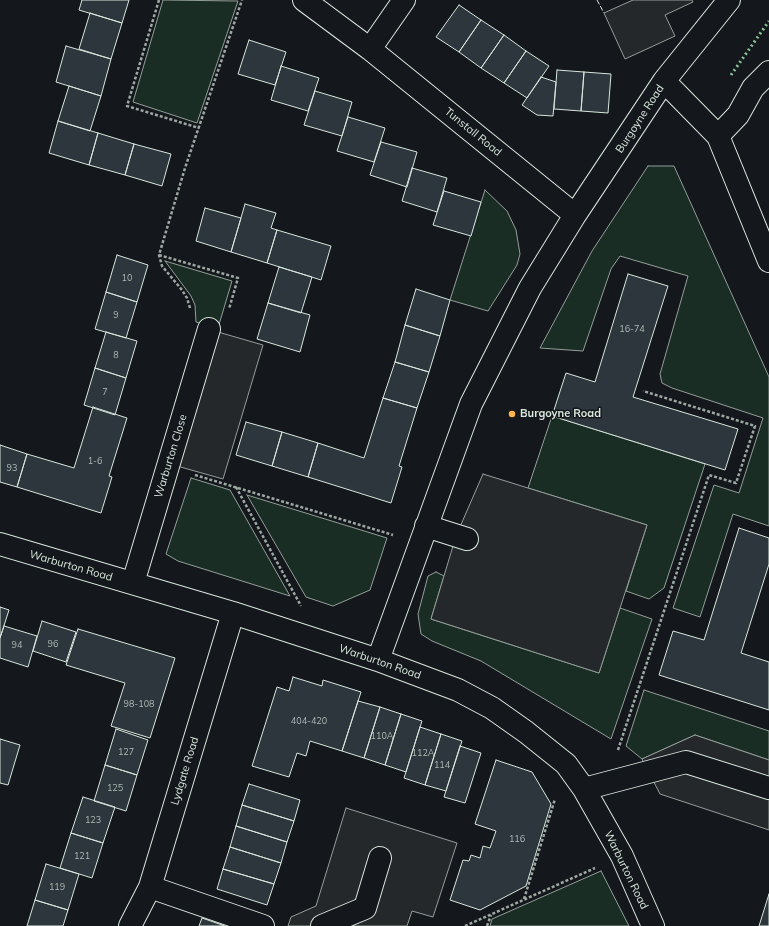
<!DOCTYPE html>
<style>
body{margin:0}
canvas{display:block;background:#14181c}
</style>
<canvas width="769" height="926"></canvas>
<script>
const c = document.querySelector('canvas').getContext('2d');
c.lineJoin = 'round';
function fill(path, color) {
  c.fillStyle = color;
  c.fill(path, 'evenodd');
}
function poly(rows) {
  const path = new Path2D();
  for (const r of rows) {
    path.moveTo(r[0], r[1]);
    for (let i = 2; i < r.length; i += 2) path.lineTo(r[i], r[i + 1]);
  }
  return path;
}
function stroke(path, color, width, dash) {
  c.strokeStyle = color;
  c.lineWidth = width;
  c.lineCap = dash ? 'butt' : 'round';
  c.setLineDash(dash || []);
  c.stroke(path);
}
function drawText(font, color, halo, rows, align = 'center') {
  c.font = font + ' Mulish,sans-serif';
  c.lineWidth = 3;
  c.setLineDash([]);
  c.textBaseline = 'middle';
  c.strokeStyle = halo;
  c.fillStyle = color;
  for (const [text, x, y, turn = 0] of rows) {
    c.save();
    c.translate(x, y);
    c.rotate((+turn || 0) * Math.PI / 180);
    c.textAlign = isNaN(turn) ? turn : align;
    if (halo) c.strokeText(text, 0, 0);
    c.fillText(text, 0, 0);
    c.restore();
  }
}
const green = poly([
 [163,0,238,1,197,123,133,102,163,0],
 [648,166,674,166,769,377,769,526,733,514,700,617,673,608,714,485,739,493,763,418,672,388,662,383,660,374,688,276,620,256,611,269,583,351,540,348,592,251,648,166],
 [485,190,507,211,516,230,520,254,517,265,488,311,450,300,485,190],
 [165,261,232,281,218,328,196,322,195,305,191,296,165,261],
 [552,416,705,464,664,588,649,599,626,591,647,525,528,488,552,416],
 [191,478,230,490,290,596,178,561,166,554,191,478],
 [247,495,387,538,370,590,333,606,306,597,247,495],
 [436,572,444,576,431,619,599,673,620,608,652,619,611,739,481,661,432,641,421,634,418,614,428,576,436,572],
 [644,690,769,731,769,760,695,735,642,759,626,746,644,690],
 [601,871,629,926,490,926,492,919,601,871]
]);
const parking = poly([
 [633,0,692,0,693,2,665,15,675,36,625,59,604,13,633,0],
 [218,332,263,345,223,479,177,466,218,332],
 [483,474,647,525,599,673,431,619,456,536,483,474],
 [695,735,769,760,769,830,660,794,642,759,695,735],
 [346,808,457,843,433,917,412,911,407,926,288,926,291,917,316,906,346,808]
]);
const building = poly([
 [82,0,129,0,122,23,79,10,82,0],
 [459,5,481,20,459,52,436,37,459,5],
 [90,13,122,23,111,59,79,49,90,13],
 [481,20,504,35,481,68,459,52,481,20],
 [504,35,526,51,504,83,481,68,504,35],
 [249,40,286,52,275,85,238,74,249,40],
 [66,46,111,59,101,96,56,82,66,46],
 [526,51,549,66,527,98,504,83,526,51],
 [281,66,319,78,308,111,271,100,281,66],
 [557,70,584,72,581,111,554,109,557,70],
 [584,72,611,74,608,113,581,111,584,72],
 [541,77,556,82,553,116,537,115,522,105,541,77],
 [69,86,101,96,90,131,58,121,69,86],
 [315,91,352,102,342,136,304,125,315,91],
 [348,117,385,128,374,162,337,151,348,117],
 [58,121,98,133,89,165,49,153,58,121],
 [98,133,134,144,125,175,89,165,98,133],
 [381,142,417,152,407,187,370,175,381,142],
 [134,144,171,154,162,186,125,175,134,144],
 [412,168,447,178,437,212,402,201,412,168],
 [444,191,481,202,471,236,433,225,444,191],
 [245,204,276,213,271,228,277,230,267,263,231,252,245,204],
 [205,208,241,218,231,252,196,241,205,208],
 [277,230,331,246,321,280,267,263,277,230],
 [117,255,148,265,137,302,106,292,117,255],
 [279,267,312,277,301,313,268,303,279,267],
 [628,274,668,286,633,397,738,429,725,470,552,416,566,373,595,382,628,274],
 [416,289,450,300,440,336,405,325,416,289],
 [106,292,137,302,126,338,95,329,106,292],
 [268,303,310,315,300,352,257,339,268,303],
 [405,325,440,336,429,372,395,362,405,325],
 [106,332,137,341,126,378,95,368,106,332],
 [395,362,429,372,417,408,383,398,395,362],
 [95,368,126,378,115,415,84,405,95,368],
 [383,398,417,408,399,466,402,467,391,503,308,477,318,443,364,458,383,398],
 [93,407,127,418,109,476,112,477,101,513,17,487,27,454,74,468,93,407],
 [246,422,282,432,272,466,236,455,246,422],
 [282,432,318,443,308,477,272,466,282,432],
 [0,445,27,454,17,487,0,482,0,445],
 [739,528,769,538,769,564,741,653,769,662,769,710,659,675,673,631,704,640,739,528],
 [0,607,9,610,0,638,0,607],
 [42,621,76,632,66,662,33,651,42,621],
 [4,626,37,636,28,667,0,658,0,638,4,626],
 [78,629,175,658,150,738,111,726,125,683,66,665,78,629],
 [293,677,322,686,323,680,361,692,342,751,310,741,306,756,297,753,289,777,252,766,277,687,289,691,293,677],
 [358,701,380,707,364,758,342,751,358,701],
 [380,707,401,714,385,765,364,758,380,707],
 [401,714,422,721,406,772,385,765,401,714],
 [420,727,441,734,425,785,404,778,420,727],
 [116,729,148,740,137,775,105,765,116,729],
 [441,734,462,741,446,791,425,785,441,734],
 [0,739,20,745,8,785,0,783,0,739],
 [460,746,481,753,465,803,444,797,460,746],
 [496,760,532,772,551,804,526,886,480,910,450,900,463,860,469,861,471,855,480,858,483,846,490,848,496,831,475,824,496,760],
 [105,765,137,775,126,811,94,801,105,765],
 [249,784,300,800,294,821,242,805,249,784],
 [83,797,115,807,103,843,71,833,83,797],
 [242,805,294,821,287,842,236,826,242,805],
 [236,826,287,842,281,863,230,847,236,826],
 [71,833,103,843,92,878,60,868,71,833],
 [230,847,281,863,274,884,223,869,230,847],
 [46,864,79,874,68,910,35,900,46,864],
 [223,869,274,884,267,905,217,889,223,869],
 [769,894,769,926,759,926,769,894],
 [35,900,68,910,63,926,27,926,35,900],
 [202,918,225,926,199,926,202,918]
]);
const path = poly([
 [159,0,127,106,199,128],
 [159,255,238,278,229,309],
 [190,308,187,298,182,290,162,266,159,255,185,168,242,0],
 [195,475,393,535],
 [236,487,301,606],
 [618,750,709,475,736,483,755,426,643,391],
 [524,899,555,799],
 [465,926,595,868],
 [487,926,491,915]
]);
const minor = poly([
 [304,0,370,49,575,215],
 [370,49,404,0],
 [664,81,718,136,769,261],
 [718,136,738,115,753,88,769,72],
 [426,526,467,539],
 [0,544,233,613,378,660,458,690,492,708,526,732,566,764,584,789,622,856,653,926],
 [133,583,209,329],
 [378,660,471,404,530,288,575,215,664,81,729,0],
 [584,789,686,762,769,788],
 [150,887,263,926],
 [130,926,150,887,233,613],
 [322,926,365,908,380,858]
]);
const hedge = poly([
 [731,75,769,21]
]);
const fence = poly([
 [597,0,604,13]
]);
const markers = [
 [512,414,4,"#ffb74d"]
];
const numberNames = [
 ["10",127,278],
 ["9",116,315],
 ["16-74",632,329],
 ["8",116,355],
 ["7",105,392],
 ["1-6",95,461],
 ["93",12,468],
 ["96",53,644],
 ["94",17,645],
 ["98-108",139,704],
 ["404-420",309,721],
 ["110A",382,736],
 ["127",126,752],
 ["112A",423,753],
 ["114",442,765],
 ["125",115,788],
 ["123",93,820],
 ["116",517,839],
 ["121",82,856],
 ["119",57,887]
];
const streetNames = [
 ["Burgoyne Road",640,119,-57],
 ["Tunstall Road",473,132,39],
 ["Warburton Close",171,456,-73],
 ["Warburton Road",71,566,16],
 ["Warburton Road",380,662,19],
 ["Lydgate Road",185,771,-73],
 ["Warburton Road",626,870,64]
];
const poiNames = [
 ["Burgoyne Road",520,414]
];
fill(green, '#1a2d24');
stroke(green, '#939e99', 1);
fill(parking, '#24282b');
stroke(parking, '#939e99', 1);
fill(building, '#2c363c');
stroke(building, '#d8e6dc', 1);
stroke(minor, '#d8e6dc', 24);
stroke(path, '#9da8a2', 2.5, [3, 2]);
stroke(minor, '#14181c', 22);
stroke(hedge, '#8ac095', 3, [2, 3]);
stroke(fence, '#d8e6dc', 1, [5, 2]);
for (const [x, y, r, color] of markers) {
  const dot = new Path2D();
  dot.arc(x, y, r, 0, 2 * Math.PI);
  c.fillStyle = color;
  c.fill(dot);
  stroke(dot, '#14181c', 1.5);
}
drawText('9px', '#adbab4', null, numberNames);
drawText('11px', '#d8e6dc', '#14181c', streetNames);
drawText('bold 11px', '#d8e6dc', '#14181c', poiNames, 'left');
</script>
